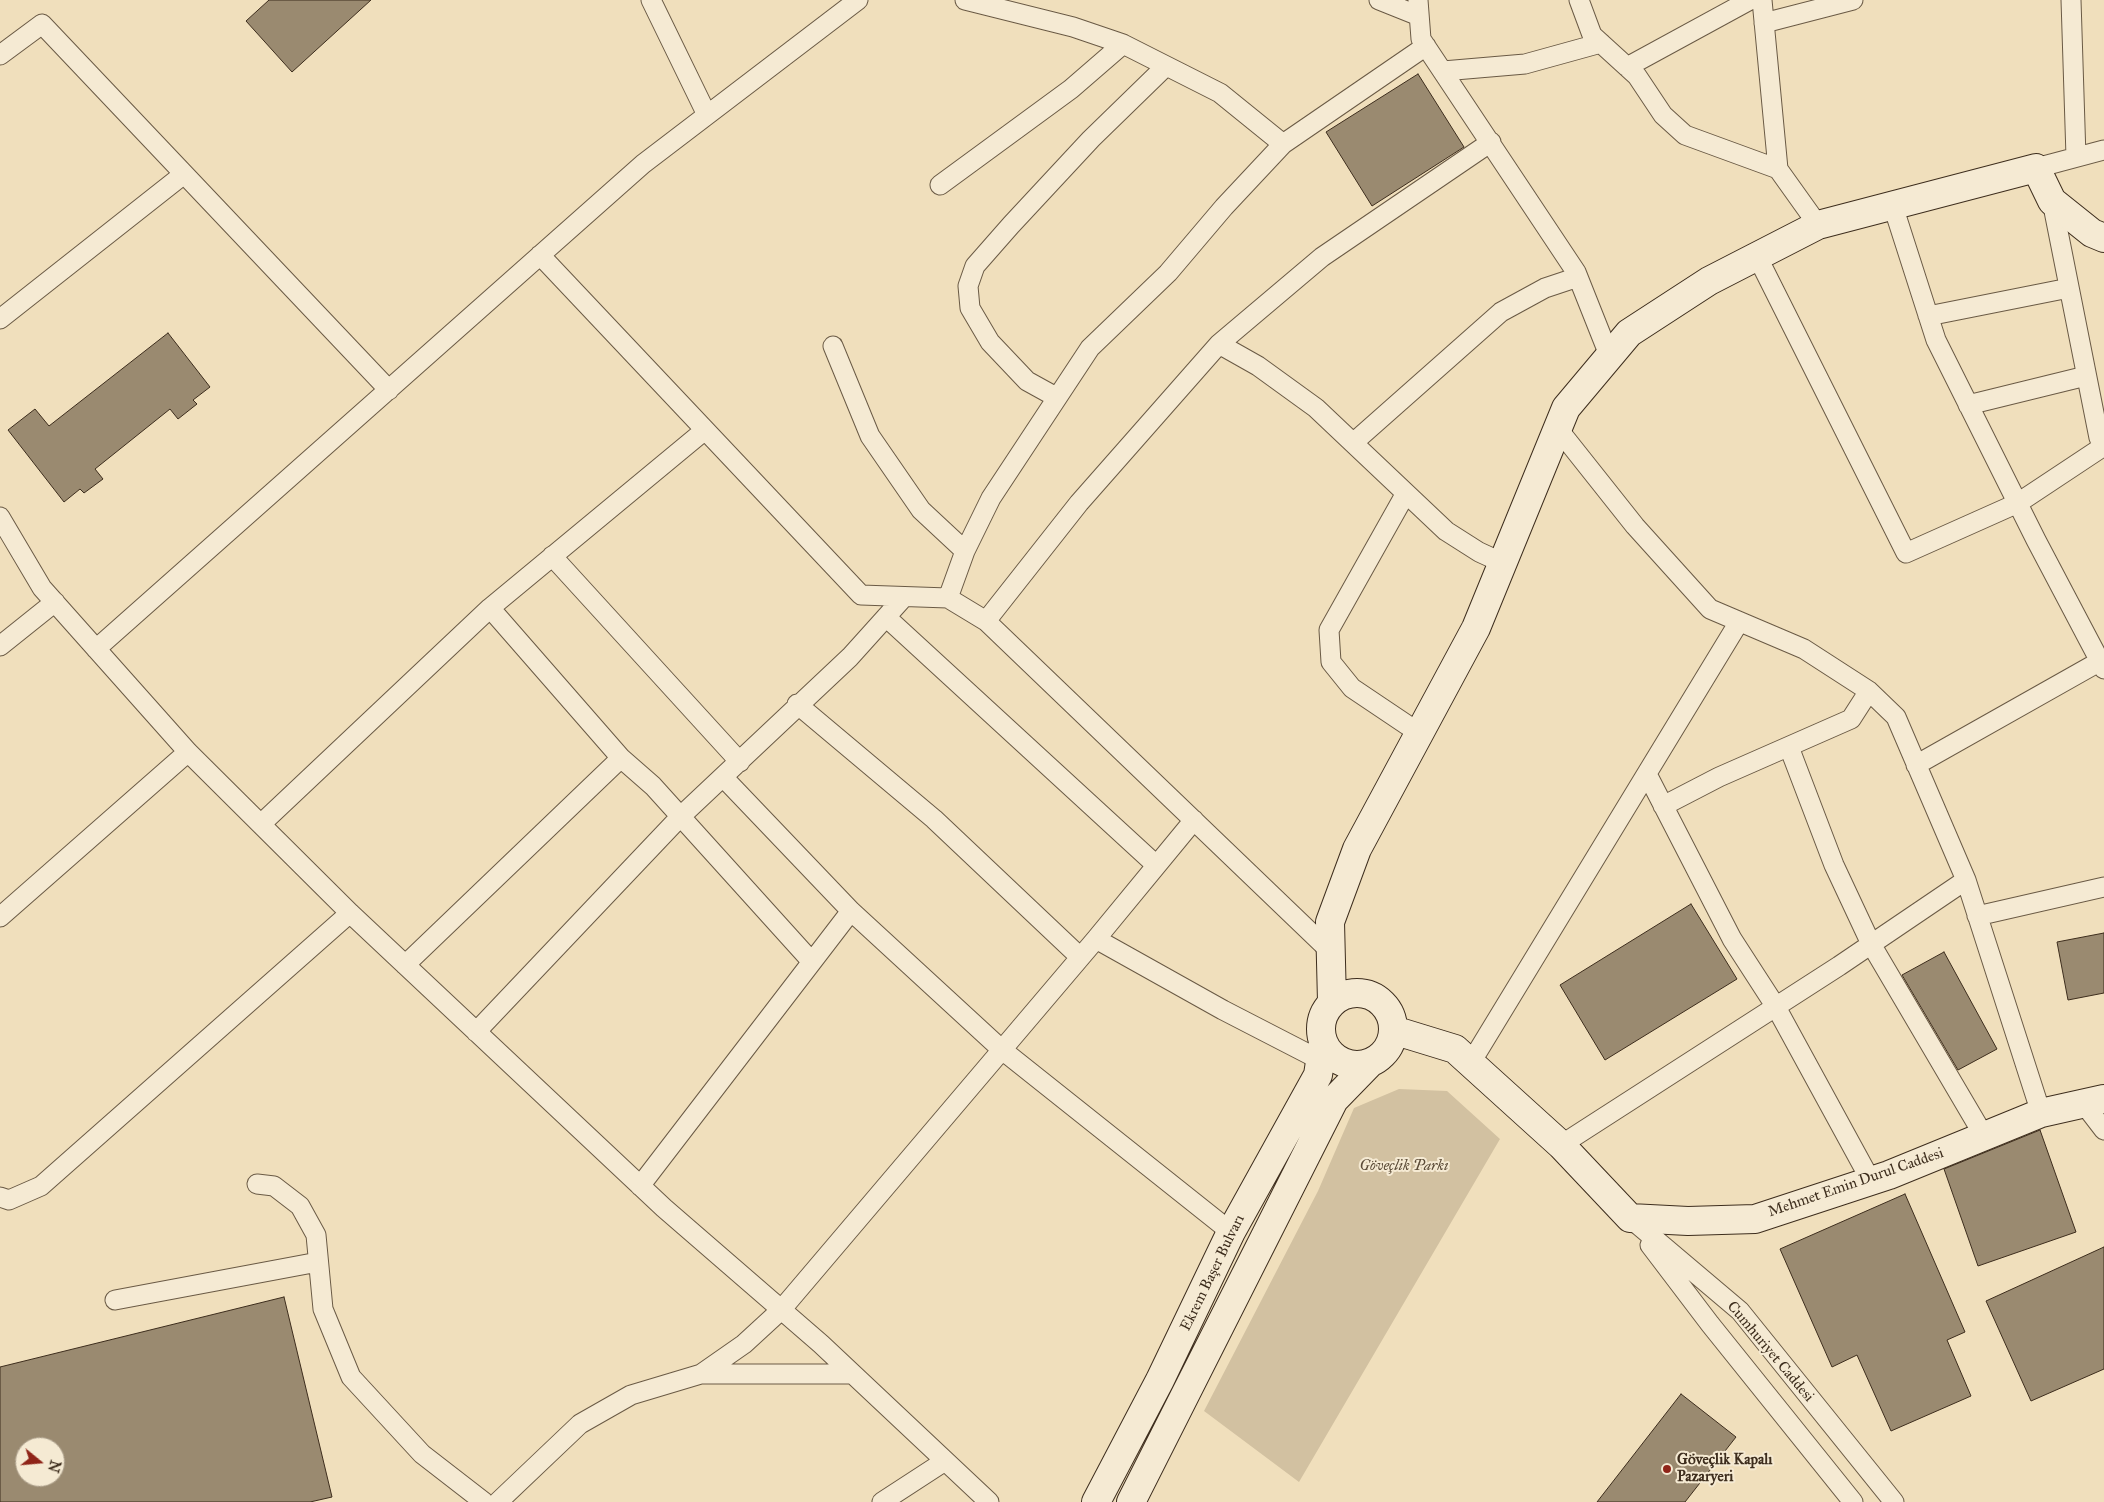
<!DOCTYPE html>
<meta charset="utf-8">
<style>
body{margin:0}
#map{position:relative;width:2104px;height:1502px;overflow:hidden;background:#f0dfbc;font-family:"IM FELL Great Primer",serif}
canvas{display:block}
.north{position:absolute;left:15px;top:1437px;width:50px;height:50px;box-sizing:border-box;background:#f5ead3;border:1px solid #ab9e8a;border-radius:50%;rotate:107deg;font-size:14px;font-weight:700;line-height:20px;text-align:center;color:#3d2d1d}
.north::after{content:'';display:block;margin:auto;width:18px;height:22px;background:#8f2418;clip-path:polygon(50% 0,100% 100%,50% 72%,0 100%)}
</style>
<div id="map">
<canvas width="2104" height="1502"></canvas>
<div class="north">N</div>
</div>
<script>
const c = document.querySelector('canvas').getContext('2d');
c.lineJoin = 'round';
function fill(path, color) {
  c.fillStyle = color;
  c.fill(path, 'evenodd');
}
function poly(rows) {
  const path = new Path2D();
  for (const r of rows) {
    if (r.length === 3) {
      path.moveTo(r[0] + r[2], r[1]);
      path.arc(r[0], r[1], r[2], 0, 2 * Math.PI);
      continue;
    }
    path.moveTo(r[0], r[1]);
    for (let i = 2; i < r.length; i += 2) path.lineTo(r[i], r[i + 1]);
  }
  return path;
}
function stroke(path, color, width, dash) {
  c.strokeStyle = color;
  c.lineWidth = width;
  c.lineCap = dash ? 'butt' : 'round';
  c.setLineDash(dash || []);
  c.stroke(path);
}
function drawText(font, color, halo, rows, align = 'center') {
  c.font = font + ' "IM FELL Great Primer",serif';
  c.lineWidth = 4;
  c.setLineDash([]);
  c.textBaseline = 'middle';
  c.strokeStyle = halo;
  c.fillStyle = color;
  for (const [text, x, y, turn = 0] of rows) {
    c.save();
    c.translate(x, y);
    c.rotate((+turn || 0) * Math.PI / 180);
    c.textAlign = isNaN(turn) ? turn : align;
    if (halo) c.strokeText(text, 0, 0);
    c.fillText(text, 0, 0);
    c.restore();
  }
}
const green = poly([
 [1399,1089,1447,1091,1500,1139,1299,1482,1204,1411,1318,1191,1354,1108]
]);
const building = poly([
 [269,0,371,0,292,72,246,21,269,0],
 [1418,74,1464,147,1372,206,1326,132,1418,74],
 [168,333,210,387,193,400,197,404,178,419,170,409,95,469,103,479,84,493,80,489,64,502,8,430,35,409,49,426,168,333],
 [1691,904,1737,979,1605,1060,1560,985,1691,904],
 [2104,933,2104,993,2068,1000,2057,942,2104,933],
 [1944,952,1997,1049,1958,1070,1902,975,1944,952],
 [2040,1130,2076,1232,1978,1266,1944,1169,2040,1130],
 [1905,1194,1965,1332,1947,1340,1971,1396,1891,1431,1857,1355,1832,1367,1780,1249,1905,1194],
 [2104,1247,2104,1369,2031,1401,1986,1301,2104,1247],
 [284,1297,332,1497,310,1502,0,1502,0,1367,284,1297],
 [25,1447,55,1447,55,1477,25,1477,25,1447],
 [1681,1394,1736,1437,1685,1502,1597,1502,1681,1394]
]);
const street = poly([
 [651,0,707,115],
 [965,0,1073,27,1123,44,1220,93,1283,144],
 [1379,0,1419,16],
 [1418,0,1421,39,1576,272,1609,355],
 [1579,0,1592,35,1637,76,1663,115,1685,135,1778,169],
 [1762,0,1778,169,1818,225],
 [2071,0,2076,157],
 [1764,23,1853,0],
 [0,55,42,24,389,390],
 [1627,67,1750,0],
 [1443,71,1525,64,1601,43],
 [2036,168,2104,150],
 [940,185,1071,89,1123,44],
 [2052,201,2099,438,2104,438],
 [1893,206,1936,340,2036,540,2104,669],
 [540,255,861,595,948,598,986,621,1331,952],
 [1757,256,1906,553,2018,503,2104,446],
 [1928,316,2069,288],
 [0,319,184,174],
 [1219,344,1258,366,1316,408,1446,531,1479,552,1503,563],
 [833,346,870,436,921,510,965,551,948,598],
 [1056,397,1027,381,990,342,970,308,968,286,975,266,1011,225,1091,139,1166,66],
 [1968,405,2086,376],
 [1558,429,1635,526,1710,609,1804,649,1869,691,1896,717,1966,880,2041,1113],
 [1353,443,1501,312,1545,288,1578,277],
 [1406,493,1329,630,1331,662,1352,688,1419,733],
 [0,517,42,588,188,752,350,913,664,1208,821,1344,989,1502],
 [965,551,991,498,1090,348,1168,273,1224,207,1283,144,1426,46],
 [552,556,740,762],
 [490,608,621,758,653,786,812,962],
 [886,617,1156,865],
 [986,621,1079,503,1219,344,1322,257,1491,142],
 [0,646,55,602],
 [96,649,643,164,858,0],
 [797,704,934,819,1080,957],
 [1789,747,1834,865,1871,944,1984,1136],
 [1916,765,2104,659],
 [1647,774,1732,939,1776,1007,1871,1181],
 [723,777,851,911,1001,1049,1231,1232],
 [1663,806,1719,777,1851,719,1869,691],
 [261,824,490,608,705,430],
 [1977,916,2104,887],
 [0,917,188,752],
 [1096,939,1223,1010,1320,1060],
 [405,965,621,758],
 [476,1032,680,817,850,657,904,597],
 [1470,1064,1739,622],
 [2084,1104,2104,1130],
 [1561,1145,1839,966,1966,880],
 [257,1184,274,1186,300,1206,316,1235,323,1309,351,1377,422,1454,484,1502],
 [640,1186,851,911],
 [0,1197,9,1200,41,1186,350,913],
 [1630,1218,1740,1311,1894,1502],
 [1650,1245,1710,1324,1853,1502],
 [115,1300,318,1262],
 [701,1374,744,1344,781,1310,1096,939,1194,820],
 [498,1502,580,1424,631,1395,701,1374,853,1374],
 [882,1502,945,1461]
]);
const secondary = poly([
 [1357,1029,36],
 [1332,1002,1330,922,1357,849,1476,628,1566,408,1629,333,1709,281,1818,225,2036,168,2052,201,2092,233,2104,238],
 [1393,1030,1455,1049,1561,1145,1630,1218,1688,1221,1755,1219,1889,1175,2041,1113,2104,1099],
 [1096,1502,1160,1380,1231,1232,1318,1075,1323,1042],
 [1131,1502,1334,1100,1370,1063]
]);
const markers = [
 [1667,1469,5,"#8f2418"]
];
const parkNames = [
 ["Göveçlik Parkı",1404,1166]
];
const streetNames = [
 ["Mehmet Emin Durul Caddesi",1856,1183,-19],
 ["Ekrem Başer Bulvarı",1213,1273,-64],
 ["Cumhuriyet Caddesi",1770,1352,50]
];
const poiNames = [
 ["Göveçlik Kapalı",1677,1460],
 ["Pazaryeri",1677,1477]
];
fill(green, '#d2c1a1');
fill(building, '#9a8a70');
stroke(building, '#3d2d1d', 1);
stroke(street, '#6a5a45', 21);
stroke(secondary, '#3d2d1d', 30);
stroke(street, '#f5ead3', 19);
stroke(secondary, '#f5ead3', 28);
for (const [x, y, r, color] of markers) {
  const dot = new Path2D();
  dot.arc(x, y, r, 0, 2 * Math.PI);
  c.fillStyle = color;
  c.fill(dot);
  stroke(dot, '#f5ead3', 2);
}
drawText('italic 15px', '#5b4b37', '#f5ead3', parkNames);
drawText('15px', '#3d2d1d', '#f5ead3', streetNames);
drawText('bold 15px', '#3d2d1d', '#f5ead3', poiNames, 'left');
</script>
